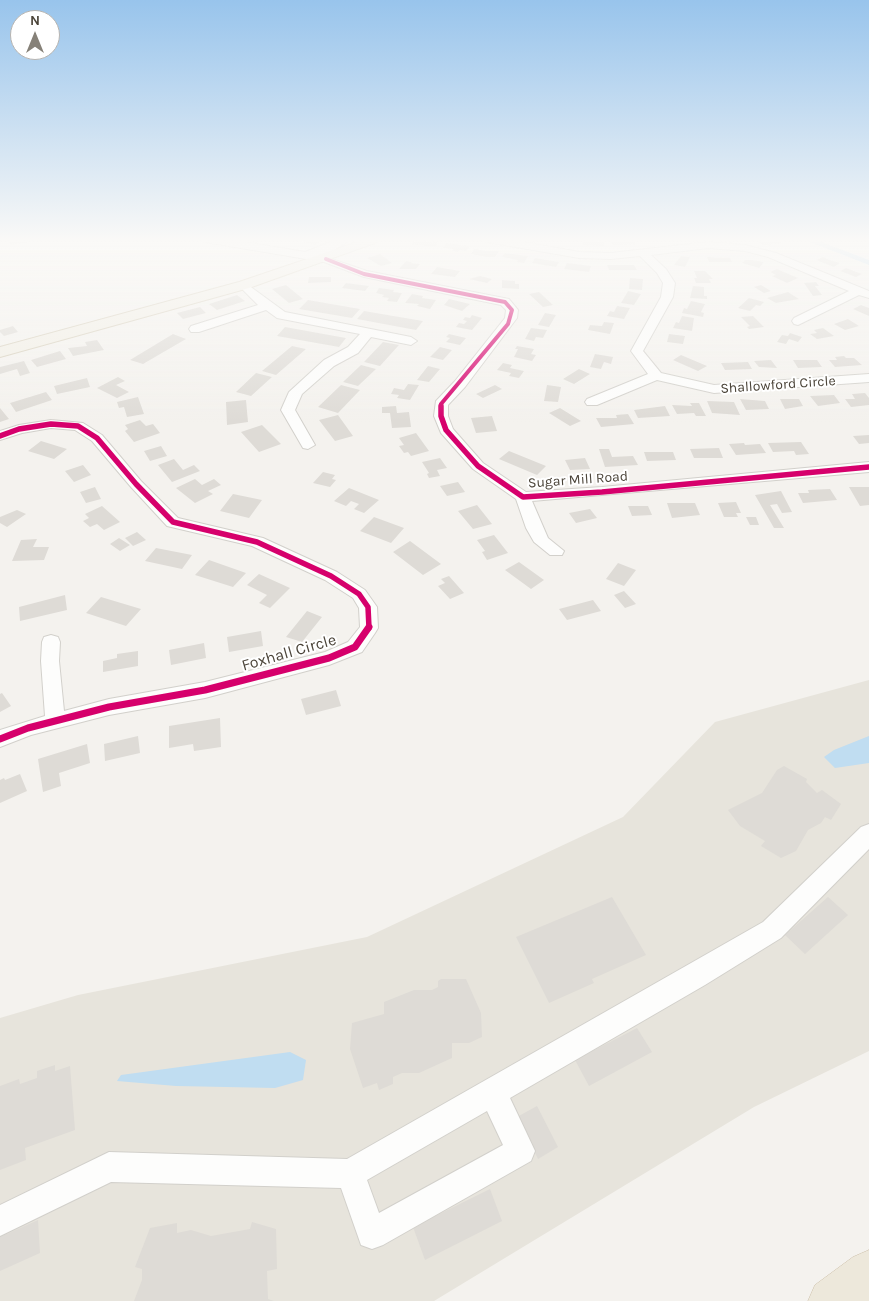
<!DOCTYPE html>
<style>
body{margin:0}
#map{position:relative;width:869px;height:1301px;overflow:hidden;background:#f4f2ee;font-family:Karla,sans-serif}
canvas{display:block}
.north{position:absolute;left:10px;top:10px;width:50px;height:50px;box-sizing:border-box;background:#fff;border:1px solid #b7b4b0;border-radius:50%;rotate:0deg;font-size:14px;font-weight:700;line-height:20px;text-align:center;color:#4b4439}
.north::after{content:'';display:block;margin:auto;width:18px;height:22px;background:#868178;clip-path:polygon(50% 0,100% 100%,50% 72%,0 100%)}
</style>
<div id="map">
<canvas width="869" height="1301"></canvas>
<div class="north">N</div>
</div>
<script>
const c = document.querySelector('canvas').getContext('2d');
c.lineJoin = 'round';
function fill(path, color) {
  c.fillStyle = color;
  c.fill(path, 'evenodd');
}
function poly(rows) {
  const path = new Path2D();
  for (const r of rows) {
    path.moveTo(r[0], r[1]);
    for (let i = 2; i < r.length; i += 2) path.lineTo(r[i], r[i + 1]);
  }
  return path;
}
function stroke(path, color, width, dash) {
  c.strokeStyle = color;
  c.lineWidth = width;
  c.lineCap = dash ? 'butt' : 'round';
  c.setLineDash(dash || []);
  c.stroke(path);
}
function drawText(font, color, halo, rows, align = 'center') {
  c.font = font + ' Karla,sans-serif';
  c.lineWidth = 4;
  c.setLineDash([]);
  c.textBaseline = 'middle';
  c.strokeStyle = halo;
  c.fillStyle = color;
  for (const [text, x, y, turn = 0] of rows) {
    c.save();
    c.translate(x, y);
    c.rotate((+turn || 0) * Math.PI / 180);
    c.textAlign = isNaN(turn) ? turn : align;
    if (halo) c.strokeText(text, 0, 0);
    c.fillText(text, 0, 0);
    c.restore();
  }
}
const residential = poly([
 [869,680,869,1051,754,1107,434,1301,0,1301,0,1018,78,995,367,937,623,817,715,722]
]);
const water = poly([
 [802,239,813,239,856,255,869,260,869,265],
 [869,736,869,763,835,768,824,757,834,750],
 [290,1052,306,1060,303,1080,275,1088,176,1086,117,1081,121,1075]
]);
const building = poly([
 [7,239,25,239,27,242,11,245],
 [293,239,322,239,315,245],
 [632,239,635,244,613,245,610,240],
 [763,239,776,239,782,241,779,244,773,243,770,246,759,243],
 [416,240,438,243,434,247,412,244],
 [583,240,604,242,604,246,583,245],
 [447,243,459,245,470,246,466,251,460,250,458,252,452,251,454,249,443,248],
 [474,249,486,251,499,251,495,257,486,257,471,254],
 [505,253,528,256,524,263,517,262,518,260,502,257],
 [380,254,392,263,381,266,367,258],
 [681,256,690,257,685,267,674,265],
 [707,257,730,258,732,262,709,262],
 [823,257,830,260,840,263,834,267,816,260],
 [535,258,559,262,556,267,532,263],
 [745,260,752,260,764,262,759,268,742,263],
 [406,261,412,262,411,263,420,264,416,269,399,269],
 [567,263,591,266,589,272,564,269],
 [607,265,634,265,637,270,609,270],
 [437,267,460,271,455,277,431,274],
 [846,268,862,274,856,277,840,271],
 [777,269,798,278,787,283,772,276,776,275,770,272],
 [694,271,705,271,713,279,709,279,711,283,696,283,694,278,697,278],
 [480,276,492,279,487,283,469,279],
 [309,277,331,277,331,282,308,283],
 [630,278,643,279,642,290,629,289],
 [502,280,515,281,515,284,519,284,519,289,502,288],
 [816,282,819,286,815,286,822,295,813,296,804,283],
 [346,283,369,286,365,291,342,288],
 [286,285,303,299,289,303,272,289],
 [761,285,771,291,764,293,754,287],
 [693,286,704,287,704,296,707,296,707,299,690,298],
 [379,288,394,290,393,292,402,293,397,302,387,301,389,298,382,297,384,295,376,293],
 [628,291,641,294,634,305,621,303],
 [539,292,553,305,543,307,529,294],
 [788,292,799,299,776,303,767,298],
 [412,294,423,296,422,298,436,300,430,309,417,306,419,304,405,303],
 [237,295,245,301,217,310,209,304],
 [749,298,764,302,760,306,756,305,750,311,738,308],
 [449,299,470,304,462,311,444,305],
 [308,300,360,309,352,318,299,309],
 [691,301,705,304,701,312,704,313,703,317,682,313,684,308,687,309],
 [861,305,869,308,869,316,853,309],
 [617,306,630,308,624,319,607,316,610,311,614,312],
 [200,307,206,313,183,319,177,313],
 [364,311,423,321,416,330,357,319],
 [545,313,556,315,549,327,538,325],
 [472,315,482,318,472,330,456,327,459,323,464,324,467,321,463,320,465,317,470,318],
 [682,316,694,318,692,331,673,328,676,322,679,323],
 [753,316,764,327,749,329,747,327,750,326,741,317],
 [848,319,859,326,845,330,834,324],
 [604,322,614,323,610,334,588,330,590,325,602,326],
 [13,326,18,332,4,336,0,332,0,330],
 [285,327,346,338,339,347,277,336],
 [531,328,547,330,543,338,536,337,534,341,525,339],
 [823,328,834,336,817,339,810,334,817,333,814,330],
 [790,333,802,337,798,342,789,339,786,344,777,342,782,335,788,336],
 [173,334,186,339,143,364,130,360],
 [449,334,466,338,460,345,446,342,450,338,446,337],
 [669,334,685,336,683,344,667,342],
 [97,340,104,350,73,356,68,348,87,346,85,342],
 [383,342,399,345,380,366,364,362],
 [292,346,306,349,276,375,262,371],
 [517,346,534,349,531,354,536,355,532,361,514,357,518,349,515,349],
 [440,347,452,350,443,360,430,357],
 [60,351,66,359,37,367,31,360],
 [595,354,613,357,611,364,604,362,601,369,590,367],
 [681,355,707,366,698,371,673,360],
 [844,356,846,358,854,358,862,365,835,367,829,360,837,360,835,357],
 [771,360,777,368,759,367,754,361],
 [793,360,817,360,822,367,798,368],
 [24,361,30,373,20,376,17,369,0,374,0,367],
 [748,362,752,369,725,370,721,363],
 [503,363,512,365,510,368,524,371,519,378,509,376,511,373,497,370],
 [361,365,376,369,358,386,343,382],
 [428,366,440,369,429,382,417,380],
 [579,369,590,374,574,384,563,379],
 [256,373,272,377,251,396,236,392],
 [118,377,125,381,116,385,129,392,117,398,97,388],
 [87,378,90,387,57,394,54,386],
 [408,384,419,385,410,400,397,398,399,395,391,394,394,388,404,390],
 [341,385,360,390,338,413,318,407],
 [495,385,502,389,483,398,476,394],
 [547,385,561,387,558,402,544,401],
 [46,392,52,400,16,412,10,403],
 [865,393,869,398,869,405,851,407,845,399,855,399,852,394],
 [834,395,840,403,818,406,810,396],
 [138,397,144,414,127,417,124,407,119,408,117,402],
 [740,399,765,401,769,409,746,410],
 [780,399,799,399,803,406,785,409],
 [246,400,248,422,227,425,226,402],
 [707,401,734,402,740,415,712,413],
 [690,403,699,403,706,416,696,416,694,413,677,414,672,405,692,406],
 [396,406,397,413,409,412,411,427,392,428,390,413,382,413,382,407],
 [665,406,670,416,638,418,634,410],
 [0,408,9,419,0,422],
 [560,408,581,421,570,426,549,413],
 [628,414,634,424,601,427,596,418,617,418,616,415],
 [338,415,353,436,335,441,319,420],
 [492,416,497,431,476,433,471,418],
 [140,420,146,426,153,424,160,433,134,442,125,431,128,429,125,425],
 [262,425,281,444,259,452,241,432],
 [416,433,429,451,411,456,408,452,404,453,399,446,404,445,399,438],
 [869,435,869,443,859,444,853,436],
 [41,441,67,449,54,459,28,451],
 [801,442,809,454,796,455,794,451,773,452,768,443],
 [744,443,745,445,760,444,766,453,736,455,729,444],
 [161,446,167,456,150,461,144,451],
 [719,448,723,458,694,458,690,449],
 [599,449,609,449,612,457,633,456,638,465,605,467],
 [509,451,546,466,537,475,499,459],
 [644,452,673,452,676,460,647,461],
 [440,458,447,468,437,470,440,476,429,478,427,474,429,473,422,462],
 [585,458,590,469,570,470,565,460],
 [174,459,183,470,194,465,200,471,172,482,158,465],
 [83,465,91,475,74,482,65,471],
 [323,472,335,475,332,479,336,480,330,487,313,483],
 [195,479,202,485,214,479,221,485,208,491,213,494,195,503,176,488],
 [458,482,465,492,447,496,440,486],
 [95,487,101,499,86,503,80,492],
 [849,487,869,487,869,505,860,506],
 [349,488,379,500,364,513,354,509,359,504,351,501,346,506,334,501],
 [830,489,837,500,803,503,798,493,809,493,808,490],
 [781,491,792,512,782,513,777,504,770,505,784,528,774,528,755,495],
 [233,494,262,500,249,518,220,511],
 [736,502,741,513,736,513,738,517,724,517,718,503],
 [667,503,695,503,700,515,672,518],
 [477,505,492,524,473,529,458,511],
 [102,506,120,522,104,530,97,524,90,527,83,521,89,518,85,514],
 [628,506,648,506,652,515,632,516],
 [590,509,597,518,576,523,569,513],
 [17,510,26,514,7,527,0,523,0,517],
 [374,517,404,528,391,543,360,531],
 [746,517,756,517,759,525,750,525],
 [137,532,146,540,133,546,125,538],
 [494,535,508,553,487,560,482,552,485,551,477,540],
 [119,538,130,545,120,551,110,544],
 [37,539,33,547,49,547,44,560,12,561,21,540],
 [410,541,441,564,423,575,393,552],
 [156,548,192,555,182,569,145,561],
 [209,560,246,573,233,587,195,575],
 [519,562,544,580,531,589,505,570],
 [618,563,636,570,624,586,606,579],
 [259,574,290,588,270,608,259,603,267,595,247,585],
 [449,576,464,593,450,599,438,586,445,583,441,579],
 [624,591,636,604,625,608,614,595],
 [65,595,67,610,20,621,19,607],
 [101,597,141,609,126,626,86,613],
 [593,600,601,611,567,620,559,609],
 [307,611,322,617,302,642,286,637],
 [261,631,263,646,229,652,227,637],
 [204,643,206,658,171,665,169,650],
 [138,651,138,666,103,672,103,661,117,658,117,654],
 [336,690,341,706,306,715,301,699],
 [2,693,11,706,0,712,0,694],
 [220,718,221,747,194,751,193,744,169,748,169,726],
 [138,736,140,753,105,761,104,744],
 [87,744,90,763,59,773,61,786,43,792,38,759],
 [784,766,807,779,806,782,817,793,822,790,841,804,831,820,825,817,821,823,808,830,796,851,781,858,761,846,765,841,740,826,728,810,762,793,777,770],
 [20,774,27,791,0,803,0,780,4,778,5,780],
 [612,897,646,955,592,979,594,983,549,1003,516,937],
 [828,897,848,915,805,954,785,935],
 [441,979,466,979,481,1013,482,1037,469,1043,452,1043,452,1058,419,1073,402,1073,393,1077,393,1084,379,1090,377,1083,363,1088,350,1049,352,1023,384,1014,384,1002,414,990,432,990,438,987,438,981],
 [637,1028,652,1052,589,1086,575,1060],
 [55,1065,55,1071,70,1066,75,1130,25,1148,26,1160,0,1170,0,1086,19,1079,20,1084,37,1078,37,1071],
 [537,1106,558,1147,538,1159,517,1117],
 [490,1189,502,1221,425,1260,413,1227],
 [38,1220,40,1253,0,1271,0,1237],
 [252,1222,276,1229,277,1269,267,1271,268,1299,274,1301,134,1301,142,1280,142,1269,135,1267,150,1228,177,1223,177,1233,191,1230,211,1236,250,1229]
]);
const minor = poly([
 [200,239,227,239,305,252,338,239,351,239,334,250,320,255,367,271,509,299,518,310,517,318,465,387,448,405,448,416,453,429,483,463,526,492,602,487,869,462,869,472,532,501,548,538,564,551,562,555,550,555,534,542,526,528,516,499,473,469,441,433,434,416,436,401,455,381,505,318,506,310,501,305,364,277,324,262,205,242,200,239],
 [482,239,508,239,579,252,611,253,708,242,745,245,776,253,869,291,869,298,859,295,798,325,794,324,792,321,794,318,849,291,768,257,745,251,708,248,651,255,666,269,675,283,673,297,643,351,661,373,714,385,869,374,869,382,714,393,657,380,597,405,587,405,585,402,587,399,648,374,631,351,661,297,663,283,657,273,640,256,611,259,579,258,487,242,482,239],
 [244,282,285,312,411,337,417,341,411,345,371,337,358,353,334,366,302,394,295,410,315,445,308,449,303,448,281,410,289,392,324,360,348,347,360,334,277,318,266,310,199,332,191,332,189,329,191,326,258,305,238,285,244,282],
 [51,420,83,423,102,435,141,481,178,518,263,538,337,572,365,590,377,607,378,628,375,633,362,652,329,665,205,698,109,715,31,735,0,747,0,730,45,716,41,661,42,642,44,637,51,635,58,637,60,642,59,661,64,711,109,699,205,682,325,652,348,642,360,627,359,608,353,598,325,580,252,546,167,526,131,487,92,441,75,430,51,428,22,433,0,440,0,431,19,425,51,420],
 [869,824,869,849,781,938,705,985,510,1098,535,1151,531,1161,383,1245,372,1249,361,1245,341,1188,111,1182,0,1236,0,1205,109,1152,347,1159,763,922,861,827,869,824],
 [487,1111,503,1145,379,1213,367,1180,487,1111]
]);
const major = poly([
 [366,239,386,239,249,288,0,357,0,347,239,282,366,239]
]);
const highway = poly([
 [869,1250,869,1301,808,1301,815,1285,853,1257,869,1250]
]);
const cyclewayFar2 = poly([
 [326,259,364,274,505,302,512,310,508,324,441,404,441,408]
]);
const cyclewayFar1 = poly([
 [441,406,441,416,446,430,478,466,523,497,602,492,869,467],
 [0,436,19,429,51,424,78,426,97,438,136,484,173,522,257,542,331,576,359,594,368,607,369,628]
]);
const cycleway = poly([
 [0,739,28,728,109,707,205,690,329,658,355,647,369,627]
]);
const farStreetnames = [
 ["Shallowford Circle",778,385,-4],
 ["Sugar Mill Road",578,480,-4]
];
const streetNames = [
 ["Foxhall Circle",289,653,-16]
];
fill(residential, '#e7e4dc');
fill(water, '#c0ddf1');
fill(building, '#dedbd6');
stroke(minor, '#d2d0cb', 2);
stroke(major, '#d6cebb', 2);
stroke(highway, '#ccbfa9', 1);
fill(minor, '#fdfdfc');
fill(major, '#f2efe6');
fill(highway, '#ede8db');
stroke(cyclewayFar2, '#d6006c', 4);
stroke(cyclewayFar1, '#d6006c', 5.5);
stroke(cycleway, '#d6006c', 7);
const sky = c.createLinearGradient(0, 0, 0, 422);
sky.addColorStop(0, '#98c4ec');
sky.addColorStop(0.57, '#faf9f7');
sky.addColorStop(1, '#faf9f700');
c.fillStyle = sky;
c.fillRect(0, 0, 869, 422);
drawText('14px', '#4b4439', '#fff', farStreetnames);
drawText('16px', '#4b4439', '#fff', streetNames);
</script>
